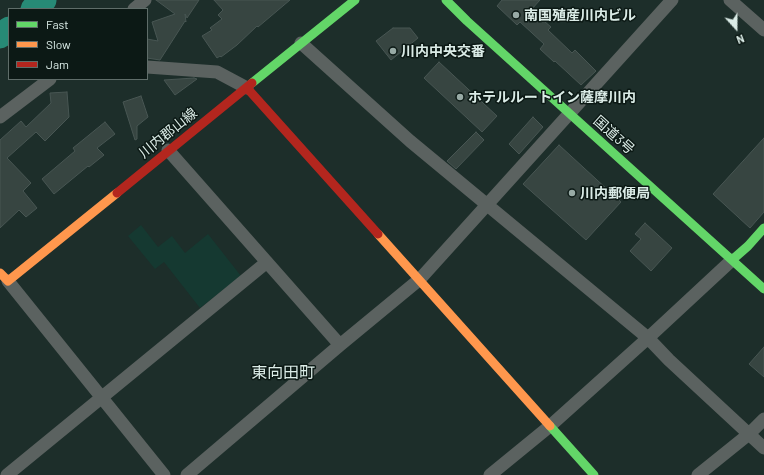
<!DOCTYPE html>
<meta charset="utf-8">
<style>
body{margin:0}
#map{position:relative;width:764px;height:475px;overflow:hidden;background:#1d2e2a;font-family:Barlow,sans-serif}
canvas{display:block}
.legend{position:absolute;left:8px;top:8px;width:140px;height:72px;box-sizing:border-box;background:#0c1915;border:1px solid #5f6d69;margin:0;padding:5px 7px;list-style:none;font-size:12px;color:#dbece7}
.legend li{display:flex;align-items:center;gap:8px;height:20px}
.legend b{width:20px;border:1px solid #5f6d69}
.north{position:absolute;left:716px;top:8px;width:40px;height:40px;-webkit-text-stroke:3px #0c1915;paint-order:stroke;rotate:159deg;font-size:11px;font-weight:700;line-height:16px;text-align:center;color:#dbece7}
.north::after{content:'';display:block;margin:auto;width:14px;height:18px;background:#dbece7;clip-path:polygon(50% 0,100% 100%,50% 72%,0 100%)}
</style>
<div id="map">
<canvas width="764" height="475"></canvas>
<ul class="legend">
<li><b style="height:5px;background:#63d668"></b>Fast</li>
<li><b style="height:5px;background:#ff974d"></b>Slow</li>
<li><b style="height:5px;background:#b3261e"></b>Jam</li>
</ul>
<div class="north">N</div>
</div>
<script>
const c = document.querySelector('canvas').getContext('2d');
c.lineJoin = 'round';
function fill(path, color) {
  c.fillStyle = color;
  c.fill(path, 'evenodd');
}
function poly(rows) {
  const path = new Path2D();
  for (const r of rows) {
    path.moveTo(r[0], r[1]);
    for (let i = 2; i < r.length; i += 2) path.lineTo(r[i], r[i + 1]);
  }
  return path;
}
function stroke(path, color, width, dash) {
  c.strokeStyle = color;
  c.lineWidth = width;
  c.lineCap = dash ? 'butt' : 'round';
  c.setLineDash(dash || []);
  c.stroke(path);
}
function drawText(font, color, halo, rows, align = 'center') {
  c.font = font + ' Barlow,"Noto Sans JP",sans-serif';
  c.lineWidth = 3;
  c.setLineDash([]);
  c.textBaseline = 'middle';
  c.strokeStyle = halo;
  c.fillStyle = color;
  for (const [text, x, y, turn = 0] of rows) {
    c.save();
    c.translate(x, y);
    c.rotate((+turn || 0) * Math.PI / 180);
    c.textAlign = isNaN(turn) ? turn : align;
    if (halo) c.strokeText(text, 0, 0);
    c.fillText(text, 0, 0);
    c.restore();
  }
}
const built = poly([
 [141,225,158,247,172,236,185,253,208,234,241,276,200,308,164,262,155,269,128,236]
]);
const river = poly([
 [33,9,44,0],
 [0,36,9,29]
]);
const building = poly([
 [156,0,199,0,187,18,185,14,186,22,185,21,160,60,147,58,147,39,158,41,152,22,175,14,156,0],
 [214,0,290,0,258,27,257,26,237,45,221,57,220,56,217,58,202,36,212,30,210,28,222,19,218,15,223,10,214,0],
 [502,0,540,0,531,10,551,27,548,30,572,53,575,50,596,71,581,85,555,61,554,62,540,49,544,44,520,22,517,25,497,6,502,0],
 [393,28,410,28,418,38,391,60,376,41,393,28],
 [439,62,497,116,482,132,424,78,439,62],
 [194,78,197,79,175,95,164,80,194,78],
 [67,92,69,117,45,141,36,132,7,158,31,183,23,191,37,208,26,217,19,210,0,228,0,140,21,121,26,127,51,103,50,93,67,92],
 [141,96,148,117,137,126,137,139,135,140,123,102,141,96],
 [533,117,543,127,519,154,509,144,533,117],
 [105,122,115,134,97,148,104,155,89,167,88,166,54,194,42,179,75,151,73,148,78,144,105,122],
 [476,132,484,140,456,169,447,161,476,132],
 [764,138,764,212,750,228,713,194,764,138],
 [559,145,621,202,586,240,523,184,559,145],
 [645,223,672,248,651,271,630,251,641,239,635,234,645,223],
 [764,347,764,377,749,364,764,347]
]);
const street = poly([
 [730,0,764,30],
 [134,9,145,0],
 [301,43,410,141,648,338,669,360,764,448],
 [147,67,217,72,247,88],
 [0,117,50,79],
 [168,150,340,345],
 [8,281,164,475],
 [7,475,267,262],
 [187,475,340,345,420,279,672,0],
 [490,475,550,426,648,338,732,260],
 [698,475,749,434,764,419]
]);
const fast = poly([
 [446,0,467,21,764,289],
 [252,83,355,0],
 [732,260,748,246,764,228],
 [550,426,594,475]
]);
const slow = poly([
 [378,234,550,426],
 [0,273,8,281,117,193]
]);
const jam = poly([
 [247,88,378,234],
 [117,193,252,83]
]);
const markers = [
 [516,15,4,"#98aaa5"],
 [393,51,4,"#98aaa5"],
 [460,97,4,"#98aaa5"],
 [572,193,4,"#98aaa5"]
];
const poiNames = [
 ["南国殖産川内ビル",524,15],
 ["川内中央交番",401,51],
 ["ホテルルートイン薩摩川内",468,97],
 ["川内郵便局",580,193]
];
const streetNames = [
 ["川内郡山線",168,133,-39],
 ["国道3号",614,135,42]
];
const quarterNames = [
 ["東向田町",283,373]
];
fill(built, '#153931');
stroke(river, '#278a76', 25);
fill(building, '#374541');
stroke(building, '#485653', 1);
stroke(street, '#5b6260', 13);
stroke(fast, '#63d668', 9);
stroke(slow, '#ff974d', 9);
stroke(jam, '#b3261e', 9);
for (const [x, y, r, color] of markers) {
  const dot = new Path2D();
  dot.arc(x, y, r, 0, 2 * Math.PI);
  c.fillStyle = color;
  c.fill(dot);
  stroke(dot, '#0c1915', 1.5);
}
drawText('bold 14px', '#dbece7', '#0c1915', poiNames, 'left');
drawText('14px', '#dbece7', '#0c1915', streetNames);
drawText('16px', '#dbece7', '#0c1915', quarterNames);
</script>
